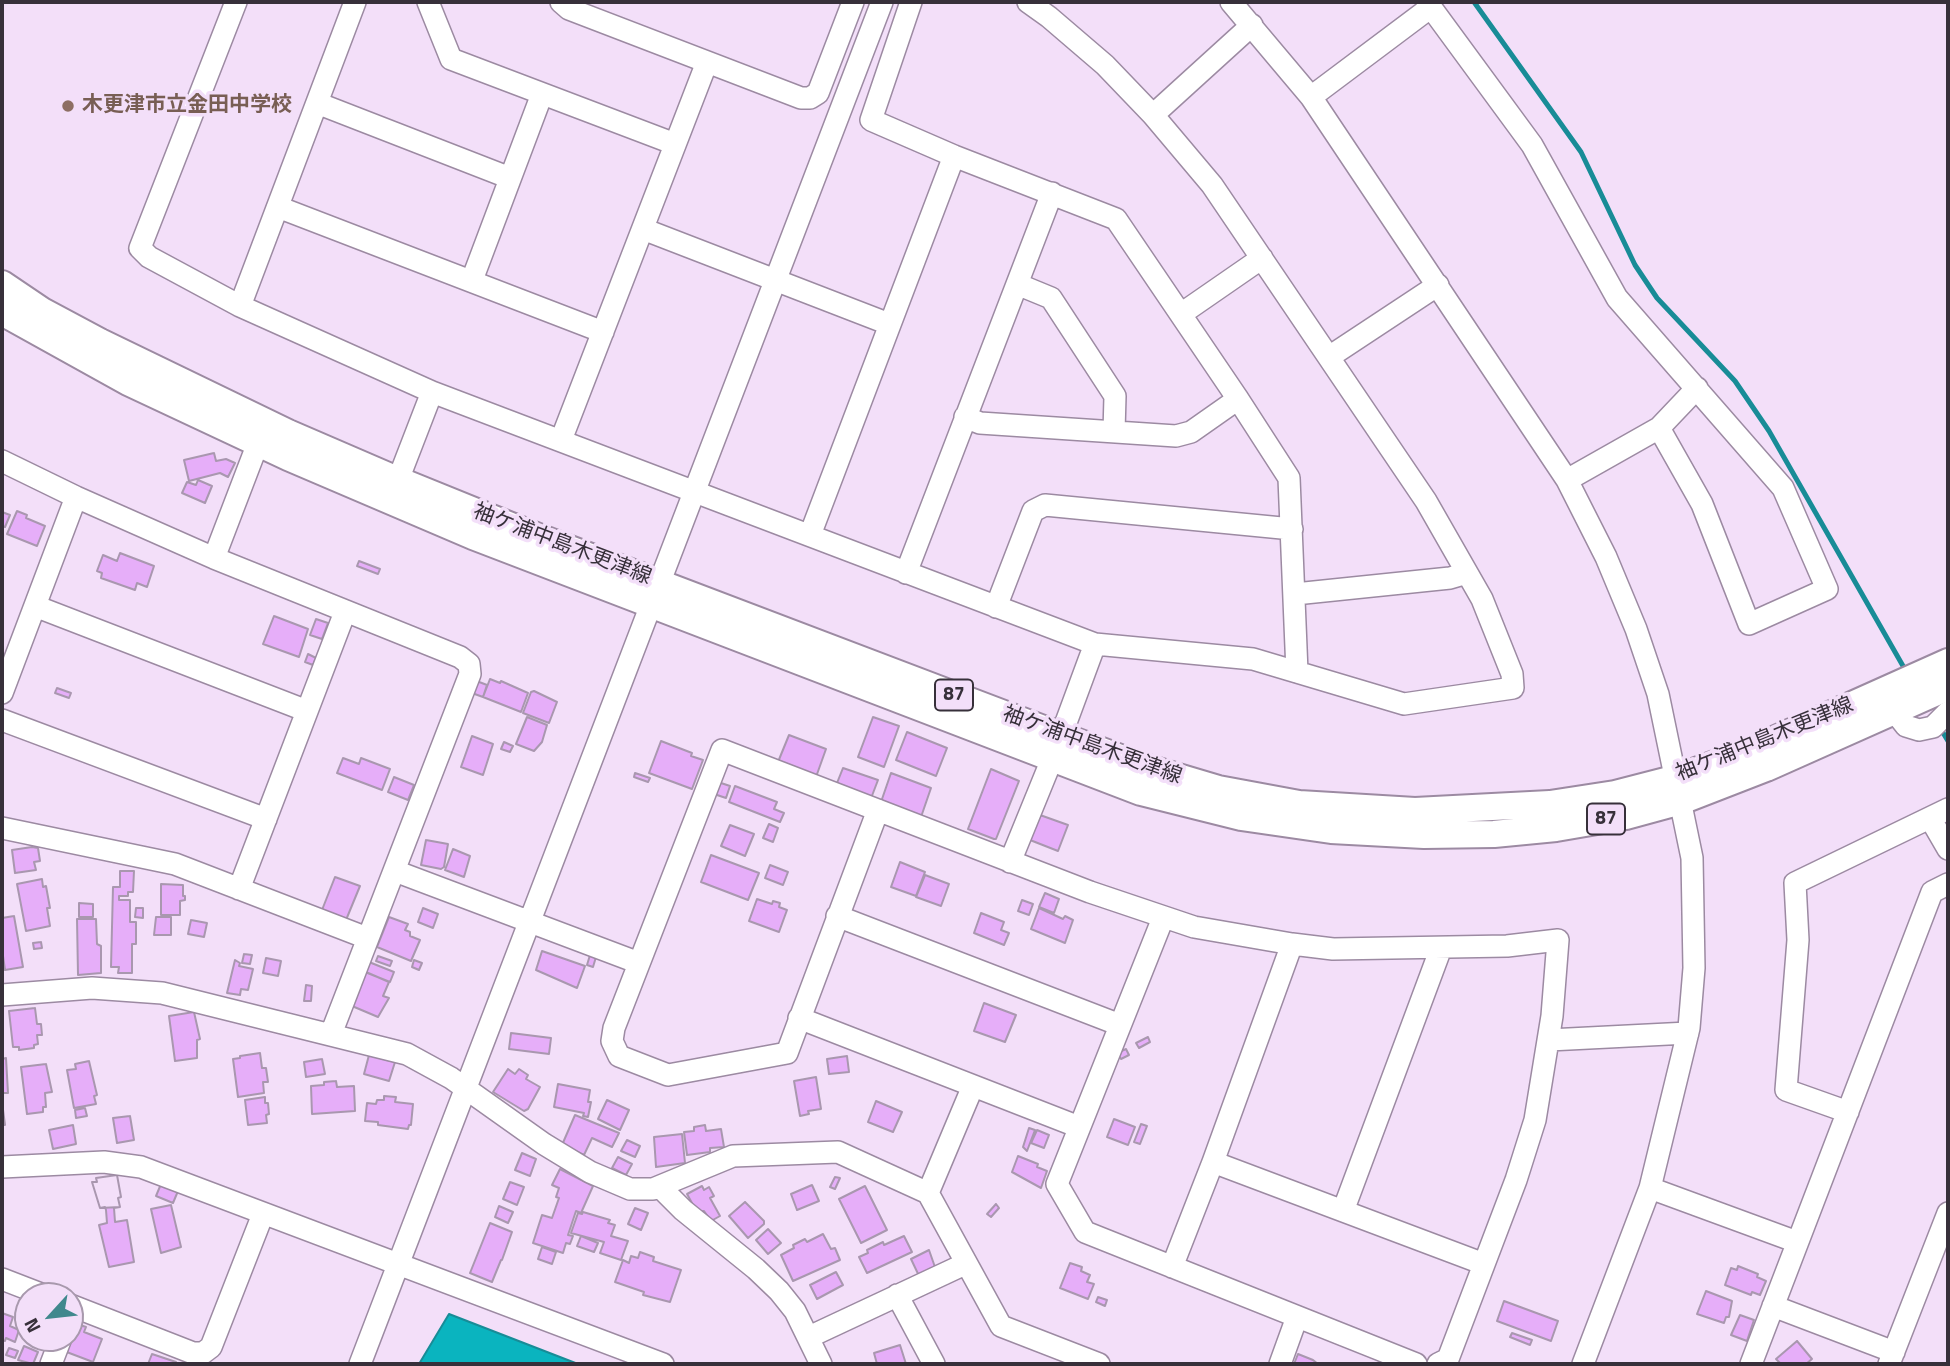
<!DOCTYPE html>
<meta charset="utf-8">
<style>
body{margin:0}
#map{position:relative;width:1950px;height:1366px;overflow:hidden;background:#f3dff9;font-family:"Titillium Web",sans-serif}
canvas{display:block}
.frame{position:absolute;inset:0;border:4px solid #37303a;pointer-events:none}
.north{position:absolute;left:14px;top:1282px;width:70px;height:70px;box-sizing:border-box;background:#f3dff9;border:2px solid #a899ad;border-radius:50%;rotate:243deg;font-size:19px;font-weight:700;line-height:28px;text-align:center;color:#37303a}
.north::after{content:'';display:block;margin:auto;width:24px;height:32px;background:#40888d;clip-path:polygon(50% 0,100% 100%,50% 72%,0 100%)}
</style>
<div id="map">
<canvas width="1950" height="1366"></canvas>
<div class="frame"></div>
<div class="north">N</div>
</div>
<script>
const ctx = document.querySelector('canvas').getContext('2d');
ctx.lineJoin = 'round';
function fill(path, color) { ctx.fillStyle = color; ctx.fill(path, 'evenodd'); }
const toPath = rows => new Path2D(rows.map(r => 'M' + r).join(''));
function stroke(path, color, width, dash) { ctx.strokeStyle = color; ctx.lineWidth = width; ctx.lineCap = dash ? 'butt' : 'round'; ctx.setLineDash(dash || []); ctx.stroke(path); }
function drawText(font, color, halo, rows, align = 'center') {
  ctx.font = font + ' "Titillium Web","Noto Sans JP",sans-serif'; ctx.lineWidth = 7; ctx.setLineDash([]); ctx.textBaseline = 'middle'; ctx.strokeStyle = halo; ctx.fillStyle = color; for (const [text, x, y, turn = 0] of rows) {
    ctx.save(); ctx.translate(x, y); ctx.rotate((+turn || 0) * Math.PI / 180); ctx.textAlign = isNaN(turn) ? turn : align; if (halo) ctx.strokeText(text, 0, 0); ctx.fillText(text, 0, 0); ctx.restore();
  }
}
const water = toPath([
 [449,1314,578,1364,419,1364,449,1314]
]);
fill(water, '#0ab4bf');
stroke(water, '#188c97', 2);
stroke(toPath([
 [1474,2,1581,152,1635,265,1657,298,1735,381,1769,431,1907,673],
 [1939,726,1948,741]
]), '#188c97', 5);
const building = toPath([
 [214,453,216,461,226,459,235,463,228,477,220,473,189,481,184,460,214,453],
 [198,480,212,486,205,503,182,493,187,482,196,485,198,480],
 [17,511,27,515,26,518,45,526,37,546,7,534,17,511],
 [2,512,10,515,5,527,2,526,2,512],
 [120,553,154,566,147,587,137,583,135,590,101,578,102,573,97,571,103,555,117,561,120,553],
 [359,561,380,569,378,574,357,566,359,561],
 [274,616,308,629,299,657,263,644,274,616],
 [316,619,328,623,322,639,310,635,316,619],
 [308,654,316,658,313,665,305,662,308,654],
 [490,679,500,683,501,681,528,693,521,712,483,697,490,679],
 [474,680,487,685,483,697,469,692,474,680],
 [57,688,71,693,69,698,55,693,57,688],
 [534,691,557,702,549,723,523,713,531,692,534,691],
 [527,717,547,725,542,742,534,751,516,744,527,717],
 [873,717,899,726,884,767,858,757,873,717],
 [907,732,947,748,936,776,896,760,907,732],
 [789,735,826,749,816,777,778,762,789,735],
 [472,736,493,744,483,775,461,767,472,736],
 [661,741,692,753,691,756,703,760,692,789,649,773,661,741],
 [504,742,513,746,510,752,501,749,504,742],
 [343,758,359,764,361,758,390,769,382,790,337,773,343,758],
 [843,768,878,780,870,801,835,788,843,768],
 [991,769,1019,781,996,839,994,839,968,829,991,769],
 [635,773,650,778,648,782,634,777,635,773],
 [891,773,931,788,921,817,881,802,891,773],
 [394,777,414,785,408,800,388,792,394,777],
 [718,782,730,786,726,798,714,794,718,782],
 [735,786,777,802,774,809,784,813,780,822,729,802,735,786],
 [1040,815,1068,825,1058,851,1030,840,1040,815],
 [769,824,778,828,773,842,763,838,769,824],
 [730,825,754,834,745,856,721,846,730,825],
 [426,840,448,844,444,867,441,869,421,865,426,840],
 [32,847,38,848,40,861,34,862,36,870,15,873,12,850,32,847],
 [453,849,470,856,464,877,445,870,453,849],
 [711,855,759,873,748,900,701,882,711,855],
 [900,862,925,872,916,896,891,887,900,862],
 [770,865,788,872,783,885,765,878,770,865],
 [120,871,134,871,133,892,128,892,128,896,119,896,119,900,130,900,130,922,136,922,136,944,132,944,132,973,118,973,119,967,111,967,113,887,120,887,120,871],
 [925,875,949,884,941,906,916,897,925,875],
 [335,877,360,886,346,920,322,910,335,877],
 [42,879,43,887,46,886,50,908,47,908,50,926,26,931,17,884,42,879],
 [161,884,183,885,183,896,185,896,185,900,180,901,180,915,161,915,161,884],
 [1045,893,1059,899,1054,913,1039,907,1045,893],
 [757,899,772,904,773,901,780,903,779,907,787,910,779,932,749,921,757,899],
 [1022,900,1033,904,1029,915,1018,911,1022,900],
 [79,903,93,904,93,917,79,917,79,903],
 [136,908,143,908,143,918,135,917,136,908],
 [423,908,438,914,433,928,418,922,423,908],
 [1039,908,1063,919,1065,916,1073,920,1065,943,1031,929,1039,908],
 [981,913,1004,922,1001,930,1009,933,1004,945,974,933,981,913],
 [14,916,23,967,5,970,2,949,2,918,14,916],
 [156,917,171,917,171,935,154,935,156,917],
 [389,917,408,924,405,930,410,932,410,936,420,940,411,961,377,947,389,917],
 [77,919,96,919,97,944,101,946,101,973,78,975,77,919],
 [191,920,207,923,204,937,188,934,191,920],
 [41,942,42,948,34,949,33,943,41,942],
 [542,951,585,966,577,988,536,970,542,951],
 [244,954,252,955,250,964,242,963,244,954],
 [590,955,596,957,593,967,587,965,590,955],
 [378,956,392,961,390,966,376,961,378,956],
 [266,958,281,961,278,976,263,973,266,958],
 [235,960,240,963,239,966,253,969,248,990,241,989,240,995,227,993,235,960],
 [414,960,422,963,419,970,412,967,414,960],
 [369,962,394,972,390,982,365,972,369,962],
 [366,972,389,982,383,996,389,998,378,1017,352,1006,366,972],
 [306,985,312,986,311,1001,304,1001,306,985],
 [984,1003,1016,1015,1005,1042,974,1031,984,1003],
 [35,1008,37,1024,41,1024,42,1035,37,1035,38,1044,34,1045,34,1048,19,1050,19,1047,13,1047,9,1011,35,1008],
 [194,1012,200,1039,197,1040,197,1058,175,1061,169,1016,194,1012],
 [511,1033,551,1038,549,1054,509,1049,511,1033],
 [1148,1037,1150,1042,1139,1048,1136,1043,1148,1037],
 [1126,1049,1129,1055,1121,1059,1117,1053,1126,1049],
 [260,1053,262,1068,266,1068,268,1082,263,1082,264,1093,238,1097,233,1059,240,1058,240,1056,260,1053],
 [369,1055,395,1062,389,1081,364,1074,369,1055],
 [847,1056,849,1072,829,1074,827,1059,847,1056],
 [6,1058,8,1093,2,1093,2,1059,6,1058],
 [322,1059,325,1074,306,1077,304,1062,322,1059],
 [89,1061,97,1095,94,1096,96,1104,74,1108,67,1070,76,1069,75,1064,89,1061],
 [46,1064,52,1092,45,1093,46,1107,43,1107,43,1112,27,1114,21,1067,46,1064],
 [508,1069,515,1074,519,1069,528,1075,526,1079,540,1087,528,1109,524,1111,493,1092,508,1069],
 [816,1077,821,1109,808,1111,809,1114,800,1116,794,1081,816,1077],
 [336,1081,337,1087,354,1086,355,1111,312,1114,311,1086,324,1085,324,1082,336,1081],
 [558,1084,590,1090,588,1102,591,1102,588,1117,583,1116,584,1113,554,1107,558,1084],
 [384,1096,396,1097,395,1102,413,1104,411,1125,409,1125,408,1129,378,1125,378,1122,365,1121,367,1103,376,1104,377,1100,384,1100,384,1096],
 [265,1097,265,1103,268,1103,269,1114,266,1115,267,1123,248,1125,245,1100,265,1097],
 [607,1100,629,1110,620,1130,598,1119,607,1100],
 [876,1101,902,1112,893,1132,868,1122,876,1101],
 [2,1102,5,1125,2,1125,2,1102],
 [85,1108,87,1116,76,1118,75,1110,85,1108],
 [575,1115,619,1133,612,1147,592,1138,584,1155,562,1145,575,1115],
 [130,1116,134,1140,117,1143,113,1118,130,1116],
 [1114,1119,1135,1127,1128,1145,1107,1137,1114,1119],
 [1141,1124,1147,1126,1140,1144,1134,1142,1141,1124],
 [73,1125,76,1144,53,1149,49,1130,73,1125],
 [705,1125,706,1131,721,1129,724,1147,710,1148,710,1152,687,1155,684,1132,694,1131,694,1127,705,1125],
 [1029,1128,1035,1130,1027,1151,1023,1147,1029,1128],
 [1037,1130,1049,1135,1044,1148,1031,1143,1037,1130],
 [682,1134,685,1163,656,1167,654,1137,682,1134],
 [627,1140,640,1146,635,1157,621,1151,627,1140],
 [522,1153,536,1159,530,1176,515,1170,522,1153],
 [1018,1156,1038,1164,1037,1167,1047,1171,1041,1188,1012,1172,1018,1156],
 [618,1157,632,1164,626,1175,612,1168,618,1157],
 [560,1169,593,1186,581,1213,576,1211,568,1235,573,1236,570,1244,566,1243,563,1253,533,1243,542,1215,552,1218,559,1198,556,1197,559,1188,552,1185,560,1169],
 [117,1175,121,1197,118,1198,120,1207,114,1208,115,1222,127,1220,134,1262,109,1267,99,1225,107,1223,106,1210,105,1207,100,1208,92,1182,97,1182,96,1178,117,1175],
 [117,1175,121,1197,118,1198,120,1207,100,1208,92,1182,97,1182,96,1178,117,1175],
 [835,1177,840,1178,835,1189,830,1187,835,1177],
 [510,1182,524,1187,517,1205,503,1199,510,1182],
 [161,1184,178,1191,173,1203,156,1196,161,1184],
 [812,1185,819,1201,797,1210,791,1194,812,1185],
 [702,1186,704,1190,709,1187,714,1196,710,1198,720,1216,711,1221,704,1211,697,1212,687,1194,702,1186],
 [865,1186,887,1230,861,1243,839,1199,865,1186],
 [745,1202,764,1221,764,1224,748,1238,729,1216,745,1202],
 [996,1204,999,1208,991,1217,987,1214,996,1204],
 [171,1205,181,1247,161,1253,151,1209,171,1205],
 [499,1206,513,1212,508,1223,495,1217,499,1206],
 [635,1208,648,1213,641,1230,628,1224,635,1208],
 [583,1212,610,1220,608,1223,615,1225,611,1236,628,1241,621,1260,600,1253,604,1242,571,1233,578,1213,582,1214,583,1212],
 [490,1223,512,1232,502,1260,501,1260,492,1282,470,1273,490,1223],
 [768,1229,781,1243,768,1254,756,1240,768,1229],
 [823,1234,831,1249,835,1248,840,1260,793,1281,781,1255,794,1248,793,1245,805,1239,807,1242,823,1234],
 [581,1236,598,1243,594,1252,577,1246,581,1236],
 [904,1236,912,1252,867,1273,859,1257,868,1253,867,1250,883,1242,884,1245,904,1236],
 [542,1247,556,1252,552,1264,538,1259,542,1247],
 [929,1250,936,1270,920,1278,911,1259,929,1250],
 [640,1252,654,1257,653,1261,681,1270,670,1302,643,1295,644,1292,615,1282,623,1260,629,1263,631,1256,638,1258,640,1252],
 [1070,1263,1082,1267,1081,1271,1090,1275,1087,1282,1094,1284,1088,1299,1060,1288,1070,1263],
 [1738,1266,1758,1274,1757,1277,1766,1281,1760,1295,1752,1292,1751,1295,1725,1285,1731,1268,1737,1270,1738,1266],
 [836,1272,843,1285,817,1299,810,1285,836,1272],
 [1706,1291,1732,1301,1729,1317,1726,1317,1724,1323,1697,1314,1706,1291],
 [1098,1297,1107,1300,1105,1306,1096,1302,1098,1297],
 [1504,1301,1558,1321,1551,1341,1497,1321,1504,1301],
 [2,1313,13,1317,10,1326,19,1330,15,1342,6,1338,5,1341,2,1340,2,1313],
 [1740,1315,1754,1320,1747,1341,1731,1335,1740,1315],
 [74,1323,86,1327,84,1332,102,1339,93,1362,64,1351,74,1323],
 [1512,1333,1532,1340,1530,1345,1510,1337,1512,1333],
 [1797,1341,1812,1359,1806,1364,1781,1364,1776,1359,1797,1341],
 [900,1345,906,1364,877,1364,874,1353,900,1345],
 [24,1346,38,1352,33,1364,18,1360,24,1346],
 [9,1348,18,1351,15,1358,6,1355,9,1348],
 [152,1354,176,1362,175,1364,148,1364,152,1354],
 [1298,1354,1313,1360,1318,1364,1294,1364,1298,1354]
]);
fill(building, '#e6aef9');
stroke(building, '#a997af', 2);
const minor = toPath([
 [236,2,140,248,149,257,240,306,432,392,1095,644,1253,659,1404,704,1513,688,1512,674,1482,599,1426,501,1212,185,1153,115,1105,65,1049,17,1028,2],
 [428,2,451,59,675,144],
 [561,2,569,9,801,98,810,98,818,93,853,2],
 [911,2,871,120,954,156,1116,219,1238,399,1289,478,1297,672],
 [1231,2,1311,97,1567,480,1606,557,1636,629,1658,694,1692,858,1694,968,1689,1028,1650,1188,1583,1364],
 [1427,2,1532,145,1617,298,1783,488,1827,589,1749,624,1702,504,1659,428],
 [1311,97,1431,7],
 [317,103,510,178],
 [1153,115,1252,25],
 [278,207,603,332],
 [643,229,889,324],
 [472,280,542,94],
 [1017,284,1051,298,1115,396,1114,432],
 [240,306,355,2],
 [1181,314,1262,258],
 [1329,357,1438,285],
 [965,417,980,423,1176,436,1191,432,1238,399],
 [561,440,707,62],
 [2,461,76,497,214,558,460,657,469,664,470,674,331,1034],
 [398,480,432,392],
 [1567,480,1659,428,1697,388],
 [810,535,954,156],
 [214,558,258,443],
 [906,573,1052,193],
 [1295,594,1450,578,1467,573],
 [35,606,307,711],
 [996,607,1033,511,1045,505,1292,529],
 [2,693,76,497],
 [1895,712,1906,726,1919,730,1933,727,1948,712],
 [2,720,266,819],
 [1061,736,1095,644],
 [878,810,787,1053,668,1075,619,1056,612,1041,614,1028,722,750,1090,892,1194,927,1292,944,1333,949,1507,946,1558,940,1552,1016,1535,1120,1516,1180,1448,1359,1438,1364],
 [1930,818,1948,849],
 [2,828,175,864,367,938],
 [1010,862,1052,759],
 [395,871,639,963],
 [239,889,345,612],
 [837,916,1120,1025],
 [1163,918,1057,1184,1085,1232,1416,1364],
 [2,995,92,988,162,993,407,1054,451,1078,544,1144,590,1172,630,1189,653,1189,733,1156,838,1152,928,1193,1001,1326,1099,1364],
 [799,1018,1079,1127],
 [1549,1040,1688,1033],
 [1848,1112,1786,1090,1798,940,1795,883,1948,809],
 [1213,1162,1484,1264],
 [2,1167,104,1162,141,1167,663,1364],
 [660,1187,683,1210,756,1269,779,1291,795,1311,821,1364],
 [1650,1188,1797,1242],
 [928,1193,973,1086],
 [1343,1211,1441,948],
 [1172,1267,1213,1162,1292,944],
 [2,1279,46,1296],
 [897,1295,934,1364],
 [70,1305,193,1353,203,1353,211,1347,263,1214],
 [1773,1306,1894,1352],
 [809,1337,965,1264],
 [51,1364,61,1338],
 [360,1364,882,2],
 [1280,1364,1297,1317],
 [1751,1364,1932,892,1948,884],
 [1889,1364,1948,1213]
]);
const major = toPath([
 [2,284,42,311,100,342,288,433,390,477,538,537,1051,732,1144,767,1218,789,1299,804,1415,811,1550,804,1615,794,1677,778,1747,752,1948,662],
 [2,312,128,382,288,457,473,536,1141,792,1241,817,1331,830,1424,835,1494,834,1556,828,1626,816,1681,801,1766,768,1948,687]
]);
stroke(minor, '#9c8aa2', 24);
stroke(major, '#9c8aa2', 30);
stroke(minor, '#fff', 21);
stroke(major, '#fff', 26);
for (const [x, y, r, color] of [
 [68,106,7,"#8d6e63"]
]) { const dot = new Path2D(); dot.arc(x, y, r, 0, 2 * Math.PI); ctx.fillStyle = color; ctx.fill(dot); stroke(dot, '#f3dff9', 2.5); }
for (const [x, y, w] of [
 [954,695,38],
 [1606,819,38]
]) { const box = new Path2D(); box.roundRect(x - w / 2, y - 15.5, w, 31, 5); ctx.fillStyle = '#f3dff9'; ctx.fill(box); stroke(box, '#37303a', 2); }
drawText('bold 19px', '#37303a', null, [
 ["87",954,695],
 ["87",1606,819]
]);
drawText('bold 21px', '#785e54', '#f3dff9', [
 ["木更津市立金田中学校",82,106]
], 'left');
drawText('21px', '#37303a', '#f3dff9', [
 ["袖ケ浦中島木更津線",562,545,21],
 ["袖ケ浦中島木更津線",1765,740,-22],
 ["袖ケ浦中島木更津線",1092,746,20]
]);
</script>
